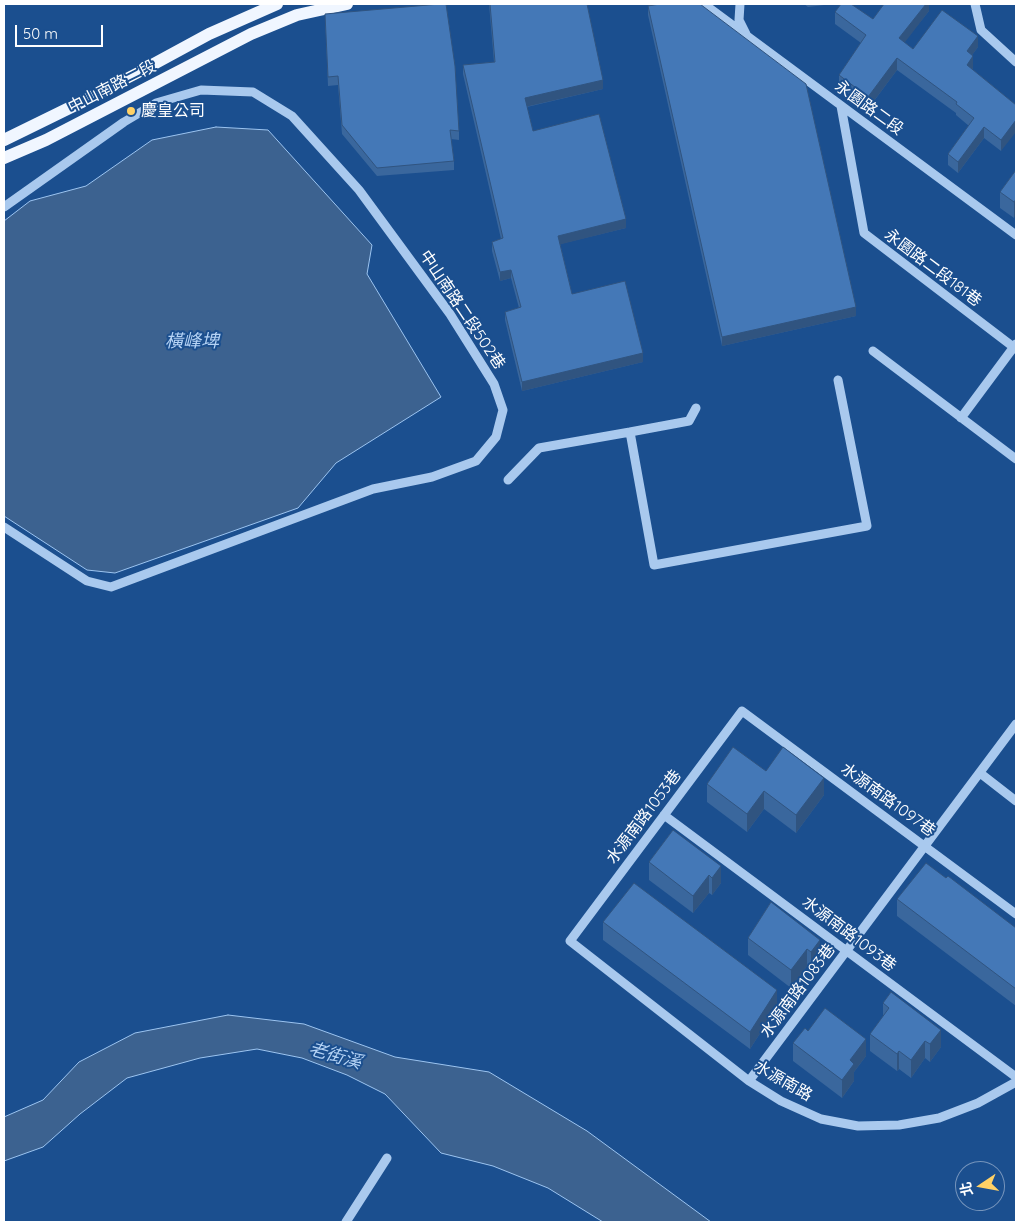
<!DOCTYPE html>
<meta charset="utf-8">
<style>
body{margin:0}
#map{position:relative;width:1020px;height:1226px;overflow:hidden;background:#1b4f8f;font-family:Quicksand,"Noto Sans TC",sans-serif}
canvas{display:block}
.frame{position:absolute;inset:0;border:5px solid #fff;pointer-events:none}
.north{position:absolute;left:955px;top:1161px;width:50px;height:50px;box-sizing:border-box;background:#1b4f8f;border:1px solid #7695bc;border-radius:50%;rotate:258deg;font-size:14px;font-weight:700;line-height:20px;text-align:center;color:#fff}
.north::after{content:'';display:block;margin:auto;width:18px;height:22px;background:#ffd166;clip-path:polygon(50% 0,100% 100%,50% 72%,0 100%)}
.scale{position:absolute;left:15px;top:25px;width:88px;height:22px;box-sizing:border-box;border:2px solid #fff;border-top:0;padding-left:6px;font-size:15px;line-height:18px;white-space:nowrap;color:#fff;-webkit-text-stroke:4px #1b4f8f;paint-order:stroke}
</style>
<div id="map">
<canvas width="1020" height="1226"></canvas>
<div class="frame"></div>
<div class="north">北</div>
<div class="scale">50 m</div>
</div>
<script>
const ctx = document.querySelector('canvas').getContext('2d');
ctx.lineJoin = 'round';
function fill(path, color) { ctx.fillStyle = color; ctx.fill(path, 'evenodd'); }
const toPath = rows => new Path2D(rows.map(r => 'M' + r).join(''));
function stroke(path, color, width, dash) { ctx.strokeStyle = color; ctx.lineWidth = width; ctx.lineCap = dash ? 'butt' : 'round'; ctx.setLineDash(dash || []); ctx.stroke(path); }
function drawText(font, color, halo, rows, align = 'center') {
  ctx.font = font + ' Quicksand,"Noto Sans TC",sans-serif'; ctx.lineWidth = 4; ctx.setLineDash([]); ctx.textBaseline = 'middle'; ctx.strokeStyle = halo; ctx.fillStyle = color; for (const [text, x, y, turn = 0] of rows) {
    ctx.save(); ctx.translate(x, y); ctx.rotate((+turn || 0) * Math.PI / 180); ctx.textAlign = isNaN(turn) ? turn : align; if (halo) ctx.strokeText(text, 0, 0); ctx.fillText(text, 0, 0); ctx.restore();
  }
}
const water = toPath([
 [216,127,268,130,372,245,367,274,441,397,336,463,298,508,115,573,87,570,4,516,4,221,30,201,86,186,152,140,216,127],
 [228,1015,304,1024,395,1057,489,1072,587,1131,711,1222,603,1222,548,1188,493,1166,441,1153,385,1094,347,1075,302,1058,257,1049,200,1058,127,1078,80,1114,43,1147,4,1161,4,1117,43,1100,79,1062,135,1033,228,1015]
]);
fill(water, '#3c6290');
stroke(water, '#9cc4f0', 1);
stroke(toPath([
 [704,4,1016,235],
 [740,4,739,20,746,34],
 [975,4,981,30,1016,62],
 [841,106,864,233,1016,349],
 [4,207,124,122,156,103,201,90,253,92,292,116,359,190,450,314,494,384,503,410,496,437,476,461,432,477,373,489,111,587,87,581,4,527],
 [873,351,1016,459],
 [696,408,689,421,630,432,654,565,867,526,838,380],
 [961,418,1016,344],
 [508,480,539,448,630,432],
 [980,773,1016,801],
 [664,815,1016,1077],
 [1016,914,742,711,570,941,749,1081,781,1101,821,1119,858,1126,899,1125,939,1118,978,1103,1016,1082],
 [749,1081,1016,724],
 [346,1222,387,1158]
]), '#a9c9ee', 9);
stroke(toPath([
 [4,140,104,91,209,34,277,4],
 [4,158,46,140,251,34,297,15,347,4]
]), '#f0f6ff', 12);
fill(toPath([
 [489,4,587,4,603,89,527,107,533,131,626,228,560,244,572,294,643,362,522,391,505,320,505,312,519,308,511,278,500,281,492,251,492,242,501,239,463,74,463,65,494,62],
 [804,4,832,4,808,7],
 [904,4,929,4,929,11,904,42,913,49,978,47,972,55,973,68,972,69,1016,105,1001,151,984,138,958,173,948,165,948,154,969,126,956,115,956,113,897,70,868,109,839,86,839,75,861,43,835,24,835,12,873,19],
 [648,6,856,316,722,346,648,15],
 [325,14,459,131,459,140,451,139,454,161,454,170,377,176,342,134,338,85,328,86],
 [1016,170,1014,218,1000,208,1000,192],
 [766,771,824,795,796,833,764,809,747,832,707,802,707,784],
 [673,830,721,883,712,895,709,893,693,913,649,880,649,862],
 [946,878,1016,928,1016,1006,897,916,897,899],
 [771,902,820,957,811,970,807,966,791,988,748,955,748,938],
 [603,922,777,1007,750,1049,603,940],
 [883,1003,941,1047,930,1062,925,1058,911,1078,899,1069,897,1071,870,1051,870,1034,883,1017],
 [808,1031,866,1056,854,1072,854,1081,842,1098,793,1061,793,1043]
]), '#3a679d');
fill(toPath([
 [926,4,929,4,929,11,899,50,899,38],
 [978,36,978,47,967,62,967,51],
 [973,56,973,68,967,76,967,65],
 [897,58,897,70,868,109,868,97],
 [603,80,603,89,525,107,525,98],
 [1016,120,1016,132,1001,151,1001,140],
 [984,127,984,138,958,173,958,162],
 [1016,199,1016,215,1014,218,1014,202],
 [626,219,626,228,558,245,558,236],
 [511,270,511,278,500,281,500,272],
 [856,307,856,316,722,346,722,337],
 [643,353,643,362,522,391,522,382],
 [824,778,824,795,796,833,796,815],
 [764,791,764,809,747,832,747,814],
 [721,866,721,883,712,895,712,878],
 [709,875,709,893,693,913,693,896],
 [820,940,820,957,811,970,811,952],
 [807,949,807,966,791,988,791,970],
 [777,990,777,1007,750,1049,750,1032],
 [941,1030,941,1047,930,1062,930,1044],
 [866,1039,866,1056,854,1072,854,1081,842,1098,842,1080,850,1060],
 [925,1041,925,1058,911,1078,911,1060],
 [899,1051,899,1069,897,1071,897,1054]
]), '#305480');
const building = toPath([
 [440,4,446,4,455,66,459,131,450,130,454,161,377,168,342,125,338,76,328,77,325,14,440,4],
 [490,4,587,4,603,80,525,98,533,131,599,114,626,219,558,236,572,294,625,281,643,353,522,382,505,312,521,307,511,270,500,272,492,242,503,238,463,65,495,62,490,4],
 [660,4,700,4,806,84,856,307,722,337,648,6,660,4],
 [841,4,851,4,873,19,884,4,926,4,899,38,913,49,942,10,978,36,967,51,973,56,967,65,1016,105,1016,120,1001,140,984,127,958,162,948,154,974,118,956,104,957,102,897,58,868,97,839,75,866,35,835,12,841,4],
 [1016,170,1016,199,1014,202,1000,192,1016,170],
 [733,747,766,771,783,747,824,778,796,815,764,791,747,814,707,784,733,747],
 [673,830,721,866,712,878,709,875,693,896,649,862,673,830],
 [926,863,946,878,948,876,1016,928,1016,989,897,899,926,863],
 [634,883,777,990,750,1032,603,922,634,883],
 [771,902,820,940,811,952,807,949,791,970,748,938,771,902],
 [891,992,941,1030,930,1044,925,1041,911,1060,899,1051,897,1054,870,1034,889,1008,883,1003,891,992],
 [825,1008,866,1039,850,1060,854,1064,842,1080,793,1043,805,1028,808,1031,825,1008]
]);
fill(building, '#4478b7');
stroke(building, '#305480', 1);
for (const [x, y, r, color] of [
 [131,111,5,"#ffd166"]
]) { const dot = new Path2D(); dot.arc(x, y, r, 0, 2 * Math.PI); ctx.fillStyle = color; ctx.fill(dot); stroke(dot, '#1b4f8f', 2); }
drawText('16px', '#fff', '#1b4f8f', [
 ["中山南路二段",112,87,-27],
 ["永園路二段",869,108,36],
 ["永園路二段181巷",933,268,37],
 ["中山南路二段502巷",462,310,56],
 ["水源南路1097巷",888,800,36],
 ["水源南路1053巷",644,817,-53],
 ["水源南路1093巷",849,934,37],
 ["水源南路1083巷",798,991,-53],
 ["水源南路",783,1081,30]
]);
drawText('16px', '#fff', '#1b4f8f', [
 ["慶皇公司",141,111]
], 'left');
drawText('italic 18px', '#b5d3f5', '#1b4f8f', [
 ["橫峰埤",192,342],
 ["老街溪",335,1056,16]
]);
</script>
